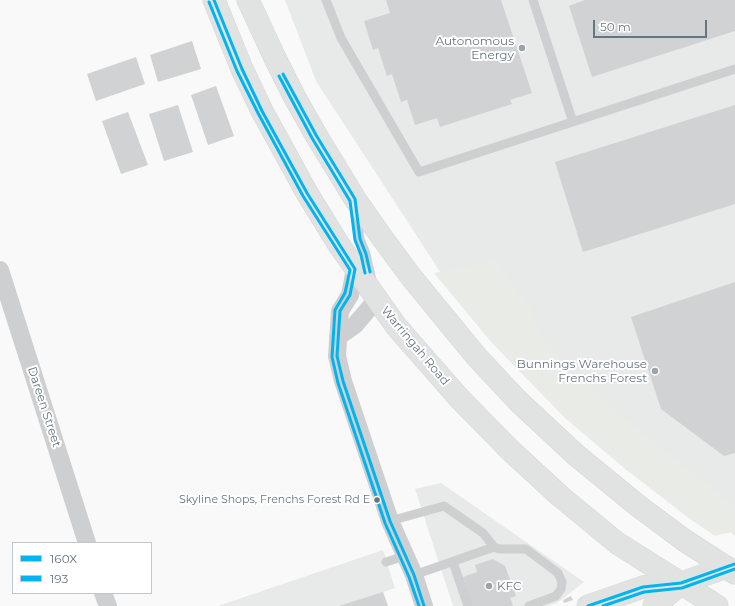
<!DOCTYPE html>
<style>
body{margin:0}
#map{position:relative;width:735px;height:606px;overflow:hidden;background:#f9f9f9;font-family:Montserrat,sans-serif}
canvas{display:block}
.legend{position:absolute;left:12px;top:542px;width:140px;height:52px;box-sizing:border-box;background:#fff;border:1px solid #c1c8cd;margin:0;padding:5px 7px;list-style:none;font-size:12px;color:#657683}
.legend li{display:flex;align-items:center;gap:8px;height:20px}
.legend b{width:20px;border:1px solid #c1c8cd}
.scale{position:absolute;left:593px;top:20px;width:114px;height:18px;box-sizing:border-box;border:2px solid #657683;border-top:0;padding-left:5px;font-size:12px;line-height:14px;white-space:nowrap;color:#657683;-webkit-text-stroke:3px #fff;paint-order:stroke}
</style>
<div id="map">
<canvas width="735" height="606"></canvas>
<ul class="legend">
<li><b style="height:5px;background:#00b5ef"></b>160X</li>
<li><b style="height:5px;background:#00b5ef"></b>193</li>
</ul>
<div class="scale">50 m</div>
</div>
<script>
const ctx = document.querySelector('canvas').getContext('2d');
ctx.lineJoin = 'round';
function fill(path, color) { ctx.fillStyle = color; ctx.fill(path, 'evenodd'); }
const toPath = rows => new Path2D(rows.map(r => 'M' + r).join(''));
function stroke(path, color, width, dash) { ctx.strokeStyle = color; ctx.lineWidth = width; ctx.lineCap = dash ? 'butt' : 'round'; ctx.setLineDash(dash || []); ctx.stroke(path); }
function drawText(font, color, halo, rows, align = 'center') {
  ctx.font = font + ' Montserrat,sans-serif'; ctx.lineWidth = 4; ctx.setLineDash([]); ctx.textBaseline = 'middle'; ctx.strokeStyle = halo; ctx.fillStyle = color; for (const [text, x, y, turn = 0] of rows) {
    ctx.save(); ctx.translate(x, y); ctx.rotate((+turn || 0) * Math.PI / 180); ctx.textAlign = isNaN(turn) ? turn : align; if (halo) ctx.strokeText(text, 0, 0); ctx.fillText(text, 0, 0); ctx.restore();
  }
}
fill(toPath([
 [285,0,735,0,735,536,463,307,316,81],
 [441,483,584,582,557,603,549,606,453,606,415,489],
 [383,550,395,588,383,592,388,606,218,606]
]), '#e8e9e9');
fill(toPath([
 [495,260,532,310,541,338,608,405,735,506,735,531,715,536,690,519,624,468,565,418,492,343,434,273]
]), '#e8ebe6');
fill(toPath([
 [386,0,501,0,532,93,510,100,512,104,440,127,437,118,415,125,407,100,401,102,392,74,387,76,378,48,373,50,364,21,390,13],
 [585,0,735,0,735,31,592,77,569,6],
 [192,41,201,69,158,82,150,55],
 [136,57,145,84,96,101,87,74],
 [216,86,234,136,208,145,191,95],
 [178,105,193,152,164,161,149,114],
 [735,105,735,204,583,252,555,162],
 [128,112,148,165,121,174,102,121],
 [735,282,735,453,724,456,661,409,631,317],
 [493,559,505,566,516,596,510,598,513,606,472,606,463,577,477,572,475,565],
 [383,592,388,606,339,606],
 [571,596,573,600,564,603,563,600]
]), '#d0d2d3');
const secondary = toPath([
 [588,606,643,587,681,583],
 [654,606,662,600,681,583]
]);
const trunk = toPath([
 [214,0,242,69,262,111,307,193,339,245,396,326,459,398,510,450,560,496,617,543,717,606],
 [248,0,274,56,294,96,316,135,355,199,383,239,412,278,476,356,518,401,576,455,637,505,684,540,735,573],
 [681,583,727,567]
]);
stroke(secondary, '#d5d6d7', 23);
stroke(trunk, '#d5d6d6', 23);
stroke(toPath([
 [326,0,341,38,419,172,735,69],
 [533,0,573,122],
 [356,210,360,239,366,254,372,281],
 [390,521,444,506,483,533,494,547,499,549,526,549,558,573,562,582,561,589,556,596,529,606],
 [386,562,405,556],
 [453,562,468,606],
 [414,575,494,547]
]), '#cecfd0', 9);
stroke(toPath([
 [355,269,350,295,340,311,337,356,343,381,390,521,414,575,424,606],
 [0,270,87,543],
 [338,337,355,325,377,299],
 [103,593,108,606]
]), '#cecfd0', 18);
stroke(secondary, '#e1e2e2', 22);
stroke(trunk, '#e1e2e2', 22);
stroke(toPath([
 [214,0,242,69,262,111,307,193,355,269,350,295,340,311,337,356,343,381,390,521,414,575,424,606],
 [283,74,316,135,355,199,360,239,366,254,370,272]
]), '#00b5ef', 3);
stroke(toPath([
 [209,2,237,71,258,113,303,196,350,270,345,293,335,310,332,357,338,383,385,523,409,577,419,606],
 [279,76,312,138,350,201,355,240,361,255,365,273]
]), '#00b5ef', 3);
stroke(toPath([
 [588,606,643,587,681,583,735,564]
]), '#00b5ef', 3);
stroke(toPath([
 [603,606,644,592,682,588,735,569]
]), '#00b5ef', 3);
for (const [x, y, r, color] of [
 [522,48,4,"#99a4ac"],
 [655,371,4,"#99a4ac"],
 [377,500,3.5,"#657683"],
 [489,586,4,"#99a4ac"]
]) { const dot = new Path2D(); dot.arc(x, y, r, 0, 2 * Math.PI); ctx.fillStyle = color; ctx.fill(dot); stroke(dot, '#fff', 1.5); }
drawText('11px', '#657683', '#fff', [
 ["Skyline Shops, Frenchs Forest Rd E",370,500]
], 'right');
drawText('12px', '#657683', '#fff', [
 ["Autonomous",514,41],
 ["Energy",514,55],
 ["Bunnings Warehouse",647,364],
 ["Frenchs Forest",647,378],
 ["KFC",497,586,"left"]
], 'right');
drawText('12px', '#657683', '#fff', [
 ["Warringah Road",415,346,50],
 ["Dareen Street",44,407,72]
]);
</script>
